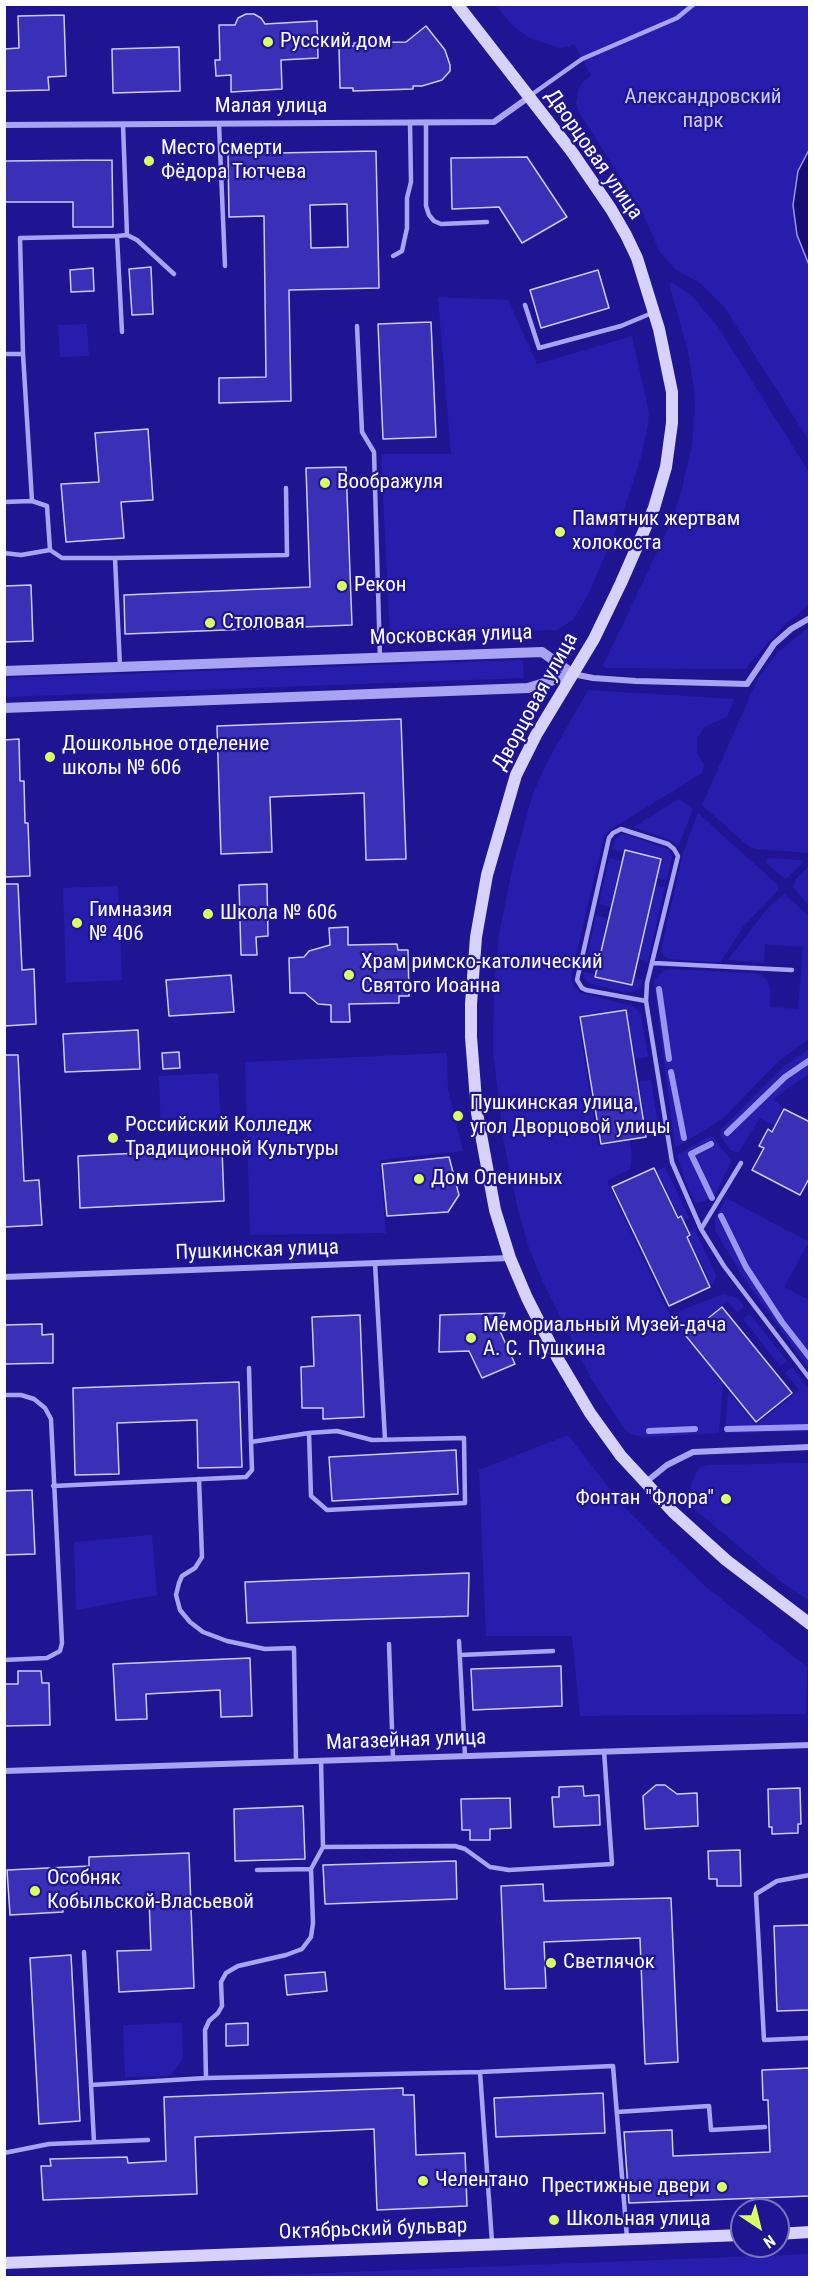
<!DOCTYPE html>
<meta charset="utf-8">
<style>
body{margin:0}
#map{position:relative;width:814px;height:2282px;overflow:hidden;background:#1f1593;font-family:"Roboto Condensed",sans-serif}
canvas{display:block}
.frame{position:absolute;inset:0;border:6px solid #fff;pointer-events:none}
.north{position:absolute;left:730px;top:2198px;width:60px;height:60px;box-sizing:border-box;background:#1f1593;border:2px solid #7973be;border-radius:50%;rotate:145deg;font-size:16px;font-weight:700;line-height:24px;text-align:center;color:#fff}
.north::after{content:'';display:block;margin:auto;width:21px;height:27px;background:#dcff64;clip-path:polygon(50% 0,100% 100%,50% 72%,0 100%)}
</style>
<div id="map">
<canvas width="814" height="2282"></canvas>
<div class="frame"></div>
<div class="north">N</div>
</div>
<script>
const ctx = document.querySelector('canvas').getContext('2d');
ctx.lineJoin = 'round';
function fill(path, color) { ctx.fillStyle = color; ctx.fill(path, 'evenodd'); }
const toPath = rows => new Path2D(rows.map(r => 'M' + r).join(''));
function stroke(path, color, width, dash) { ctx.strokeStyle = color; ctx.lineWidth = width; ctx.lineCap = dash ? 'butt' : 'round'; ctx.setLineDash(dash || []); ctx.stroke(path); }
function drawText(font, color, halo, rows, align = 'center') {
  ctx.font = font + ' "Roboto Condensed",sans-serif'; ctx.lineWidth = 4.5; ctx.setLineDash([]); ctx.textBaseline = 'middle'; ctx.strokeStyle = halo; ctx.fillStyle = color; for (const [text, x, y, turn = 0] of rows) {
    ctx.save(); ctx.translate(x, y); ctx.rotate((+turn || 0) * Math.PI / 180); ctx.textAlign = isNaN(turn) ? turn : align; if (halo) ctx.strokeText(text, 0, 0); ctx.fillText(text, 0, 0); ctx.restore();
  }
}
fill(toPath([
 [495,5,809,5,809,441,725,308,700,283,675,269,660,252,642,211,580,114,576,104,578,90,583,82,591,75,576,47,574,44,568,47,560,48,530,38,513,26],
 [672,282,691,295,718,327,809,472,809,605,783,626,745,669,607,668,603,666,670,525,681,492,692,446,695,409,694,389,688,351,670,287,669,283],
 [438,297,508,300,537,364,632,336,649,413,647,430,641,457,623,513,588,595,573,620,557,630,390,635,381,454,451,454],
 [87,324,89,356,60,357,58,325],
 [809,627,809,853,756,849,746,844,702,805,758,678,778,652],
 [523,660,524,678,5,697,5,678],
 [588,690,734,699,727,717,704,727,697,738,697,752,704,765,702,773,613,828,604,836,571,976,574,987,581,993,632,1006,638,1010,641,1015,648,1057,635,1059,626,1008,578,1017,598,1146,630,1141,632,1155,630,1169,607,1181,670,1315,723,1294,738,1298,744,1307,737,1312,727,1301,684,1336,723,1383,719,1433,645,1437,630,1434,623,1427,591,1378,543,1282,529,1248,518,1210,504,1143,493,1051,494,986,499,934,512,870,532,796,545,766],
 [679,799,693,809,678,847,670,840,633,827],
 [698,813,778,885,778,890,743,927,720,963,669,959,664,956,661,950,683,853],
 [621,834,627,835,668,849,672,856,667,880,658,878,662,858,624,850,623,852,612,849,615,840],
 [609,858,621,861,610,907,599,904],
 [768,858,801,860,803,862,786,879,767,864,766,861],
 [809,866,809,906,793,887,796,879],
 [118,886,122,980,66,983,63,888],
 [656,886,665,887,648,961,639,959],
 [784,894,809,916,809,1039,779,1061,722,1119,675,1148,654,980,663,971,669,969,752,973,762,975,767,980,770,987,770,1007,798,1009,803,947,765,944,764,963,728,960,766,910],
 [596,915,607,918,597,965,585,963],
 [583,972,594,974,594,977,632,986,635,978,643,980,639,989,628,993,591,984,585,979],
 [809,1049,809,1074,773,1099,783,1108,774,1126,760,1118,739,1151,737,1153,730,1150,720,1135,721,1130,783,1067],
 [447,1053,448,1090,463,1151,379,1160,386,1233,250,1235,245,1062],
 [218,1073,221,1127,161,1129,159,1076],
 [651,1080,659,1131,656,1135,647,1137,639,1081],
 [710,1136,714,1138,722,1150,732,1160,716,1193,705,1201,697,1203,694,1201,686,1184,677,1155],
 [665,1167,689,1218,684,1221,681,1214,678,1215,657,1171],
 [726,1198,809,1242,784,1287,809,1300,810,1344,808,1347,809,1369,741,1274,715,1230,715,1218],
 [695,1229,716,1276,712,1286,689,1238,691,1237,689,1232],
 [750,1314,787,1361,780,1366,743,1319],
 [792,1367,809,1389,809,1431,725,1433,728,1391,756,1425,799,1390,785,1373],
 [568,1435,623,1506,705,1586,807,1667,806,1714,580,1716,572,1636,486,1636,479,1470],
 [809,1463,810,1463,809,1600,780,1581,693,1508,690,1495,691,1484,697,1471,701,1467,708,1465],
 [152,1535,157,1595,76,1610,74,1542],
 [182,2023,183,2058,174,2072,166,2076,125,2077,123,2025],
 [809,2254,809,2278,224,2277]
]), '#261dad');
const water = toPath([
 [809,150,809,265,797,235,793,205,798,171,809,150]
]);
fill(water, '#160d70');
stroke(water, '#9a96f4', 1.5);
stroke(toPath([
 [659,989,669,1059],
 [671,1072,684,1138],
 [727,1133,785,1077,810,1060],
 [711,1144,691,1154,712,1198],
 [721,1216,746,1267,782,1322,810,1358],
 [727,1429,810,1427],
 [649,1431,695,1429]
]), '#9a96f4', 6);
const building = toPath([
 [246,14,254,14,261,18,265,24,317,21,318,58,281,60,282,89,231,92,231,75,216,76,215,60,220,60,219,25,235,25,238,18,246,14],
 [64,15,66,76,48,77,49,90,4,91,4,49,19,48,18,16,64,15],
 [426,26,445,50,450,65,450,71,442,80,422,86,413,86,413,89,353,91,353,88,340,88,339,46,354,46,354,43,406,42,426,26],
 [179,47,180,91,113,93,112,49,179,47],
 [376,151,379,288,289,290,291,401,219,403,219,378,266,377,264,216,229,217,228,154,376,151],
 [347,204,348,247,311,248,310,205,347,204],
 [527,157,567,217,522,243,499,207,452,209,451,158,527,157],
 [112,160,113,227,73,227,73,202,4,202,4,161,112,160],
 [151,267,153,314,132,315,129,269,151,267],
 [93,268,94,291,71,292,70,270,93,268],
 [598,270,609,308,541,328,530,290,598,270],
 [431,322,436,437,383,439,378,324,431,322],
 [148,429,153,500,121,502,124,538,66,542,61,484,99,482,95,433,148,429],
 [346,467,352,625,125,634,124,595,310,587,306,468,346,467],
 [31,585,33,641,4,642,4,586,31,585],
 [401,719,406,859,366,860,364,793,270,797,272,852,221,854,217,726,401,719],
 [19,739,20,781,24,781,25,823,28,823,30,876,4,877,4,740,19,739],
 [625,850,661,859,632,985,595,977,625,850],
 [4,884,18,884,22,970,34,969,36,1024,4,1026,4,884],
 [267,884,268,936,256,937,257,955,241,955,239,885,267,884],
 [348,927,348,945,397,944,398,950,408,950,409,996,399,996,399,1003,349,1004,350,1022,331,1022,331,1005,318,1004,305,993,290,993,289,958,304,957,309,951,330,945,329,928,348,927],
 [231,975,234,1012,169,1016,166,980,231,975],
 [626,1010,646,1137,601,1144,580,1017,626,1010],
 [138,1030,140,1069,65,1072,63,1034,138,1030],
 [179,1052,180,1068,163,1069,162,1053,179,1052],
 [4,1055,18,1055,24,1181,39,1180,42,1225,4,1227,4,1055],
 [784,1109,810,1122,810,1177,800,1195,752,1170,764,1148,759,1146,768,1129,772,1132,784,1109],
 [222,1149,224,1201,80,1208,78,1156,222,1149],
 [449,1157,459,1195,448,1212,387,1216,382,1164,449,1157],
 [654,1168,678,1218,681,1216,690,1235,687,1237,710,1287,669,1306,612,1187,654,1168],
 [722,1307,792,1393,756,1422,686,1336,722,1307],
 [505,1313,499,1329,515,1364,482,1378,469,1351,439,1352,440,1315,505,1313],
 [360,1315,364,1417,323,1419,323,1408,302,1408,301,1367,314,1366,312,1317,360,1315],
 [42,1324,42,1335,53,1334,53,1363,4,1364,4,1325,42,1324],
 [239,1382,242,1467,198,1468,197,1420,117,1423,119,1474,75,1475,73,1388,239,1382],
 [456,1450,458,1494,332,1501,329,1457,456,1450],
 [32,1490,35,1554,4,1555,4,1491,32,1490],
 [469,1573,468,1616,247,1623,245,1582,469,1573],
 [250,1658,252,1716,221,1717,220,1690,146,1694,147,1719,116,1720,113,1664,250,1658],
 [561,1666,562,1706,473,1710,471,1669,561,1666],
 [18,1671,41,1671,42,1683,49,1683,50,1725,4,1726,4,1684,18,1684,18,1671],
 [656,1785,665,1785,677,1794,697,1793,698,1826,645,1829,643,1796,656,1785],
 [583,1786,584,1796,599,1795,600,1825,554,1827,552,1797,559,1797,559,1787,583,1786],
 [800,1788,801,1824,798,1824,798,1833,772,1834,772,1827,769,1827,768,1789,800,1788],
 [510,1798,511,1828,490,1829,490,1840,470,1840,470,1830,462,1830,461,1799,510,1798],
 [303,1806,305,1859,235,1861,234,1809,303,1806],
 [740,1850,741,1886,717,1886,717,1879,709,1879,708,1851,740,1850],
 [189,1853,194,1988,119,1992,117,1951,151,1950,149,1899,63,1903,63,1912,10,1915,7,1870,89,1866,89,1857,189,1853],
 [456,1861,457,1899,325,1904,323,1865,456,1861],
 [543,1884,544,1901,671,1898,678,2062,645,2064,640,1938,544,1942,546,1988,505,1989,501,1886,543,1884],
 [810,1925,810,2010,777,2011,774,1926,810,1925],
 [71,1955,80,2121,39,2124,30,1958,71,1955],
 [325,1972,327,1991,287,1995,285,1975,325,1972],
 [248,2023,248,2045,226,2046,226,2024,248,2023],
 [810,2068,810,2196,629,2203,624,2132,672,2130,673,2156,770,2152,768,2100,763,2100,762,2070,810,2068],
 [403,2088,403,2095,414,2095,416,2155,465,2153,467,2206,377,2210,374,2129,195,2137,197,2194,43,2200,41,2166,51,2166,50,2159,127,2157,128,2163,166,2161,164,2097,403,2088],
 [603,2093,605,2133,496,2137,494,2098,603,2093]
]);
fill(building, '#3a30b7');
stroke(building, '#cecbfc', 1.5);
stroke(toPath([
 [531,95,582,59,677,18,694,4],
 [426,122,426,206,429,215,434,221,441,224,487,222],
 [219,124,225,266],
 [127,235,137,240,174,274],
 [393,256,402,251,407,228,407,198,411,182,410,123],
 [525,305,539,348,621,326,652,313],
 [357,326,362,432,374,452,380,658],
 [122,332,117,236,127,235,123,124],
 [4,354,23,354],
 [32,501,47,506,50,550],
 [4,502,32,501,23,354,20,238,117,236],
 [4,553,21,555,50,550,62,558,115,558,287,555,286,488],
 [115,558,120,667],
 [653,963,792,970],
 [646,1001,586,990,582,988,577,980,609,838,613,833,621,829,668,844,674,849,678,856,647,983,646,1001,672,1162,701,1229,724,1266,810,1379],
 [701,1229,741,1163],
 [375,1263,385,1439],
 [249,1368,251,1442,309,1433,337,1431,372,1440,464,1438,465,1503,327,1510,311,1496,309,1433],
 [4,1395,21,1395,34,1399,45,1408,51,1419,62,1643,60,1651,47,1658,4,1660],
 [199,1479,202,1557,195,1568,182,1576,179,1583,176,1595,180,1610,190,1622,203,1632,227,1641,265,1649,294,1648,296,1761],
 [53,1486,246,1477,252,1470,251,1442],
 [459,1641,465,1756],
 [389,1644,393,1758],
 [460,1655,553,1651],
 [323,1847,455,1846,465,1849,490,1867,509,1870,612,1864,604,1751],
 [257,1870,311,1869],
 [810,1875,777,1881,756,1894,764,2040,810,2038],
 [84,1952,94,2142],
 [480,2072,492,2242],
 [206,2078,205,2030,209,2021,218,2013,222,2006,221,1982,226,1973,238,1966,286,1955,302,1949,311,1937,313,1923,311,1869,323,1847,321,1760],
 [91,2085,206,2078,480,2072,613,2066,627,2238],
 [617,2112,709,2106,711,2130,765,2127],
 [4,2153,49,2144,148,2140]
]), '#a8a4f1', 4.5);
stroke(toPath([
 [4,125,494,122,529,97],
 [573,674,593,678,636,681,747,684,774,644,791,629,810,618],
 [4,1277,510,1258],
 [646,1482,667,1465,693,1452,810,1447],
 [4,1771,810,1745]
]), '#a8a4f1', 6);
stroke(toPath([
 [4,671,542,652,573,674],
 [4,708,528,688,573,674]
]), '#a8a4f1', 10);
stroke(toPath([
 [457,4,572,152,611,209,626,235,637,258,659,329,672,392,672,423,666,467,654,508,621,583,594,639,536,735,516,775,487,875,476,937,471,1004,471,1037,477,1113,495,1210,510,1258,527,1298,558,1359,590,1413,621,1456,673,1512,726,1560,810,1624],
 [778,2234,810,2232],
 [4,2263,742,2235]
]), '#d6d2fc', 12);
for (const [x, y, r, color] of [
 [268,42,6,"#dcff64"],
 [149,161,6,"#dcff64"],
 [325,483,6,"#dcff64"],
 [560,532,6,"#dcff64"],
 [342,586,6,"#dcff64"],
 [210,623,6,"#dcff64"],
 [50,757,6,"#dcff64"],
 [208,914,6,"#dcff64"],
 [77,923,6,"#dcff64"],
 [349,975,6,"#dcff64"],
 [458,1116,6,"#dcff64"],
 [113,1138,6,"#dcff64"],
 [419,1179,6,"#dcff64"],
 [471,1338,6,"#dcff64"],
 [726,1499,6,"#dcff64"],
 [35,1891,6,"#dcff64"],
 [551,1963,6,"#dcff64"],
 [423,2181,6,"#dcff64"],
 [722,2187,6,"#dcff64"],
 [554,2220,6,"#dcff64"]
]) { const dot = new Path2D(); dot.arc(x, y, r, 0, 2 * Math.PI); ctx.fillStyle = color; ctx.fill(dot); stroke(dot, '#1f1593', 2); }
drawText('21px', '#fff', '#1f1593', [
 ["Русский дом",280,42],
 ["Место смерти",161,149],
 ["Фёдора Тютчева",161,173],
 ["Воображуля",337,483],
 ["Памятник жертвам",572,520],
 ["холокоста",572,544],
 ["Рекон",354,586],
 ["Столовая",222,623],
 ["Дошкольное отделение",62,745],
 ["школы № 606",62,769],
 ["Гимназия",89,911],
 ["№ 406",89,935],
 ["Школа № 606",220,914],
 ["Храм римско-католический",361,963],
 ["Святого Иоанна",361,987],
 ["Пушкинская улица,",470,1104],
 ["угол Дворцовой улицы",470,1128],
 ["Российский Колледж",125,1126],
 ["Традиционной Культуры",125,1150],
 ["Дом Олениных",431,1179],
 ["Мемориальный Музей-дача",483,1326],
 ["А. С. Пушкина",483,1350],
 ["Фонтан \"Флора\"",714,1499,"right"],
 ["Особняк",47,1879],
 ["Кобыльской-Власьевой",47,1903],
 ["Светлячок",563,1963],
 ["Челентано",435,2181],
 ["Престижные двери",710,2187,"right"],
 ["Школьная улица",566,2220]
], 'left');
drawText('21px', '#cecbfc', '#1f1593', [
 ["Александровский",703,98],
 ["парк",703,122]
]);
drawText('21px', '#fff', '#1f1593', [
 ["Малая улица",271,107],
 ["Дворцовая улица",593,155,55],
 ["Московская улица",451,636,-2],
 ["Дворцовая улица",536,702,-61],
 ["Пушкинская улица",257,1251,-2],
 ["Магазейная улица",406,1741,-2],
 ["Октябрьский бульвар",373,2230,-2]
]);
</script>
